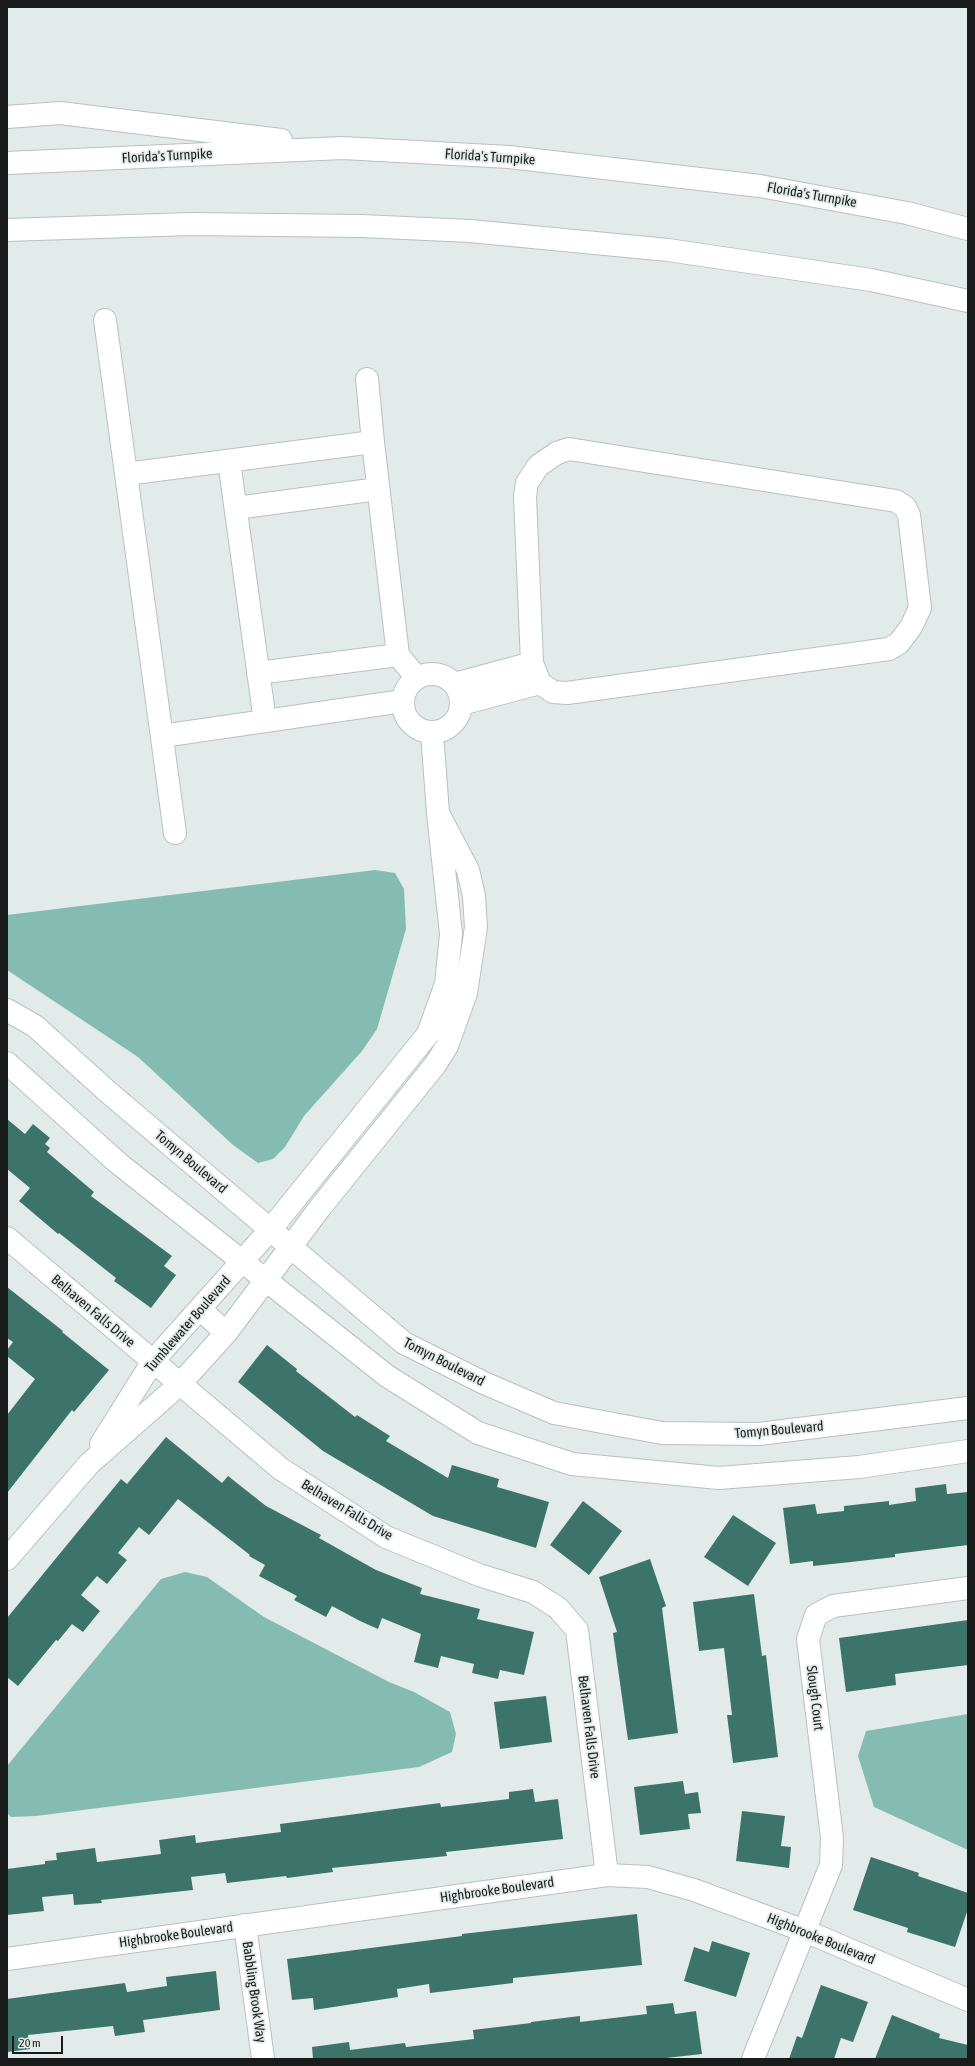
<!DOCTYPE html>
<style>
body{margin:0}
#map{position:relative;width:975px;height:2066px;overflow:hidden;background:#e2ebe9;font-family:"Asap Condensed",sans-serif}
canvas{display:block}
.frame{position:absolute;inset:0;border:8px solid #191c1b;pointer-events:none}
.scale{position:absolute;left:12px;top:2036px;width:51px;height:18px;box-sizing:border-box;border:2px solid #191c1b;border-top:0;padding-left:5px;font-size:12px;line-height:14px;white-space:nowrap;color:#191c1b;-webkit-text-stroke:3px #e2ebe9;paint-order:stroke}
</style>
<div id="map">
<canvas width="975" height="2066"></canvas>
<div class="frame"></div>
<div class="scale">20 m</div>
</div>
<script>
const ctx = document.querySelector('canvas').getContext('2d');
ctx.lineJoin = 'round';
function fill(path, color) { ctx.fillStyle = color; ctx.fill(path, 'evenodd'); }
const toPath = rows => new Path2D(rows.map(r => 'M' + r).join(''));
function stroke(path, color, width, dash) { ctx.strokeStyle = color; ctx.lineWidth = width; ctx.lineCap = dash ? 'butt' : 'round'; ctx.setLineDash(dash || []); ctx.stroke(path); }
function drawText(font, color, halo, rows, align = 'center') {
  ctx.font = font + ' "Asap Condensed",sans-serif'; ctx.lineWidth = 3.5; ctx.setLineDash([]); ctx.textBaseline = 'middle'; ctx.strokeStyle = halo; ctx.fillStyle = color; for (const [text, x, y, turn = 0] of rows) {
    ctx.save(); ctx.translate(x, y); ctx.rotate((+turn || 0) * Math.PI / 180); ctx.textAlign = isNaN(turn) ? turn : align; if (halo) ctx.strokeText(text, 0, 0); ctx.fillText(text, 0, 0); ctx.restore();
  }
}
fill(toPath([
 [375,870,395,873,404,889,406,929,377,1029,362,1051,304,1116,285,1147,273,1159,258,1163,233,1145,138,1057,7,970,7,915],
 [185,1572,207,1577,264,1617,389,1682,414,1692,450,1712,456,1734,452,1752,419,1767,36,1816,11,1817,7,1813,7,1766,161,1579],
 [968,1714,968,1850,874,1807,858,1756,866,1731]
]), '#84bcb1');
fill(toPath([
 [7,1119,25,1134,33,1124,50,1138,45,1144,50,1148,47,1152,94,1192,91,1196,172,1256,164,1266,176,1275,151,1308,114,1281,116,1278,59,1233,58,1234,19,1201,30,1188,7,1169],
 [7,1287,63,1331,62,1332,109,1370,74,1412,72,1410,7,1493,7,1415,35,1379,7,1356,7,1350,13,1342,7,1338],
 [267,1345,297,1369,296,1371,355,1417,357,1415,390,1436,386,1441,448,1478,452,1465,499,1479,497,1487,549,1502,536,1548,433,1516,323,1451,238,1382],
 [166,1437,222,1483,228,1476,266,1506,321,1535,319,1538,376,1570,422,1588,420,1594,480,1609,477,1619,534,1632,524,1675,500,1670,498,1679,472,1673,474,1664,441,1656,438,1668,414,1662,421,1634,382,1618,378,1629,360,1621,332,1606,326,1617,294,1600,297,1596,259,1576,265,1565,249,1556,250,1555,178,1499,149,1535,139,1527,118,1553,127,1560,107,1584,97,1576,81,1595,100,1611,83,1632,72,1624,58,1641,56,1640,18,1686,7,1677,7,1618,121,1479,127,1484],
 [946,1484,947,1494,968,1492,968,1545,895,1554,895,1557,851,1562,813,1566,813,1561,790,1564,783,1508,815,1504,817,1514,844,1511,844,1506,889,1501,889,1505,916,1501,915,1488],
 [583,1501,622,1531,589,1575,550,1545],
 [733,1515,776,1543,748,1586,704,1557],
 [650,1559,666,1606,662,1608,678,1733,628,1740,613,1633,617,1632,599,1577],
 [754,1594,762,1656,766,1655,778,1757,733,1763,727,1715,732,1715,724,1648,699,1651,693,1602],
 [968,1620,968,1665,895,1674,896,1685,846,1692,839,1638],
 [546,1696,552,1742,500,1749,494,1702],
 [683,1781,685,1794,698,1792,701,1813,688,1814,690,1829,640,1835,634,1787],
 [533,1789,535,1802,558,1799,563,1839,446,1852,447,1856,332,1868,333,1872,287,1878,286,1876,227,1883,225,1873,191,1877,193,1890,101,1900,102,1903,74,1905,73,1894,42,1897,44,1911,7,1915,7,1869,45,1864,45,1861,57,1860,56,1853,95,1848,97,1862,161,1854,159,1840,195,1835,196,1843,281,1832,280,1824,440,1803,441,1807,509,1799,509,1792],
 [742,1811,785,1816,781,1846,791,1847,789,1868,736,1861],
 [871,1857,919,1873,918,1876,968,1893,968,1909,955,1947,907,1932,908,1928,853,1910],
 [637,1914,642,1965,513,1978,513,1983,430,1993,429,1984,397,1989,398,1997,314,2010,313,1998,292,2000,287,1959,462,1936,462,1934],
 [712,1941,750,1953,736,1997,684,1981,694,1947,709,1952],
 [216,1971,220,2010,143,2020,145,2032,115,2036,113,2026,28,2035,30,2049,7,2052,7,1999,125,1983,127,1992,167,1986,166,1977],
 [821,1985,868,2002,853,2042,841,2038,834,2059,789,2059,797,2036,802,2038],
 [673,2003,675,2014,696,2011,702,2054,657,2059,313,2059,312,2047,349,2042,350,2050,405,2043,406,2047,474,2039,473,2030,531,2023,531,2022,580,2016,580,2022,647,2014,646,2006],
 [892,2015,940,2034,939,2038,968,2045,968,2059,875,2059]
]), '#3d746a');
const minor = toPath([
 [105,320,175,833],
 [367,379,373,442,398,655,417,678],
 [569,449,896,501,905,507,909,515,920,608,911,627,899,643,889,649,567,693,553,692,540,683,532,663,525,496,527,483,538,466,557,453,569,449],
 [229,461,265,721],
 [126,474,373,442],
 [236,508,378,489],
 [258,673,398,655],
 '403 703a29 29 0 1 1 58 0a29 29 0 1 1-58 0Z',
 [454,684,532,663],
 [461,704,540,683],
 [162,736,403,701],
 [7,1010,35,1026,108,1092,404,1343,484,1383,554,1413,662,1433,759,1434,968,1408],
 [7,1063,118,1163,387,1376,478,1433,572,1464,719,1478,859,1467,968,1451],
 [7,1238,281,1469,386,1537,479,1575,533,1592,558,1608,577,1630,607,1875],
 [200,1309,226,1333],
 [101,1444,153,1361,270,1230,428,1034,446,984,451,934,438,813,432,733],
 [7,1559,89,1464,180,1384,226,1333,319,1209,435,1065,447,1046,466,993,476,927,474,896,468,870,438,813],
 [245,1925,263,2059],
 [7,1959,607,1875,648,1877,694,1890,805,1931,968,2000],
 [753,2059,831,1865,832,1838,808,1639,816,1615,833,1606,968,1588]
]);
const highway = toPath([
 [7,117,60,113,281,140],
 [7,163,343,148,509,157,760,186,907,213,968,229],
 [7,230,191,224,362,226,470,231,668,250,871,280,968,301]
]);
stroke(minor, '#b9c1bf', 24);
stroke(highway, '#b9c1bf', 24);
stroke(minor, '#fff', 22);
stroke(highway, '#fff', 22);
drawText('14px', '#191c1b', '#e2ebe9', [
 ["Florida's Turnpike",167,156,-3],
 ["Florida's Turnpike",490,157,4],
 ["Florida's Turnpike",812,195,10],
 ["Tomyn Boulevard",191,1162,40],
 ["Belhaven Falls Drive",93,1311,40],
 ["Tumblewater Boulevard",188,1324,-49],
 ["Tomyn Boulevard",444,1362,27],
 ["Tomyn Boulevard",779,1430,-5],
 ["Belhaven Falls Drive",347,1510,31],
 ["Slough Court",815,1698,83],
 ["Belhaven Falls Drive",589,1727,83],
 ["Highbrooke Boulevard",497,1890,-8],
 ["Highbrooke Boulevard",176,1935,-8],
 ["Highbrooke Boulevard",821,1939,22],
 ["Babbling Brook Way",254,1992,82]
]);
</script>
